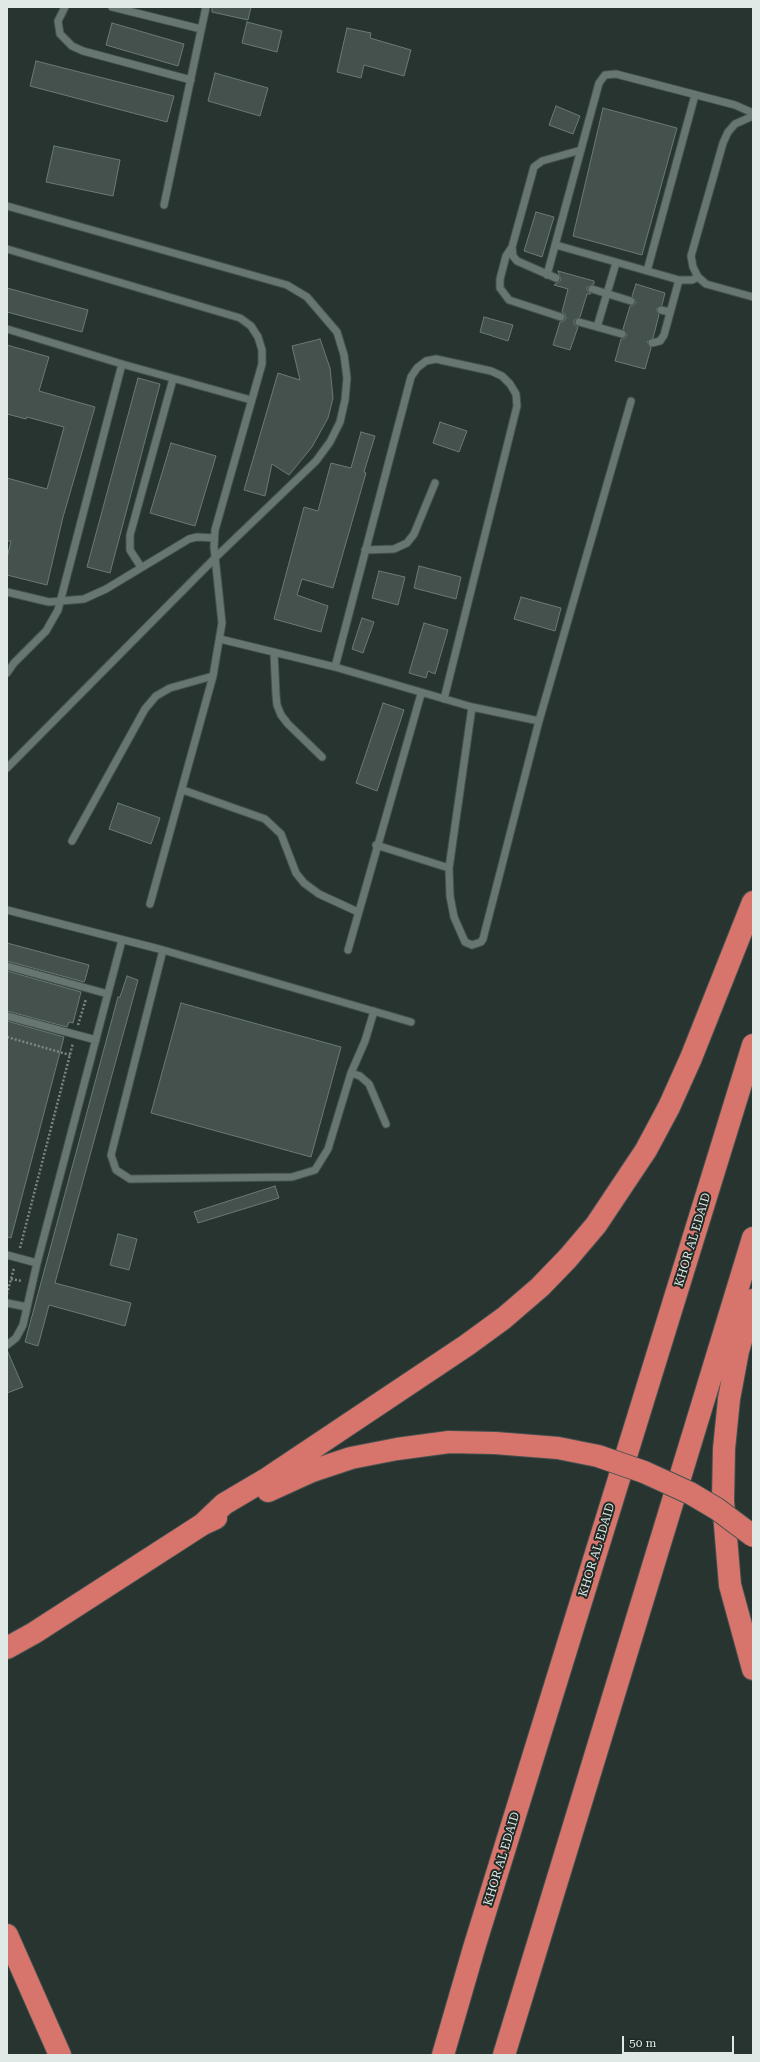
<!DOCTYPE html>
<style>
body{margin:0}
#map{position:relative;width:760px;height:2062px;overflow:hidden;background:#273430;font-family:"Roboto Serif",serif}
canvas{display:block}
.frame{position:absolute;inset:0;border:8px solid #e1e9e6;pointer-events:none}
.scale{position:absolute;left:622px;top:2036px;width:112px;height:18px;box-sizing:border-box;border:2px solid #e1e9e6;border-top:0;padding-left:5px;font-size:12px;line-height:14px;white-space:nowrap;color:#e1e9e6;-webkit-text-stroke:3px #1d2a26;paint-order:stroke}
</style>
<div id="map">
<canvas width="760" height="2062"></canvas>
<div class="frame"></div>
<div class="scale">50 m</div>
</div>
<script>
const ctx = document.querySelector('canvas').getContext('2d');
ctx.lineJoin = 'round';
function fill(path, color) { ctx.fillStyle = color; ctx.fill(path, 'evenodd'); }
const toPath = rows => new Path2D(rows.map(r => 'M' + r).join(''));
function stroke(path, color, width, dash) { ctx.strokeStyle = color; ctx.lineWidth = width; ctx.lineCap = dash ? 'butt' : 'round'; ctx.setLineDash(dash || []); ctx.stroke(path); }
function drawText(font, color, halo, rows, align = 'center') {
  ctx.font = font + ' "Roboto Serif",serif'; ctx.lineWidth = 4; ctx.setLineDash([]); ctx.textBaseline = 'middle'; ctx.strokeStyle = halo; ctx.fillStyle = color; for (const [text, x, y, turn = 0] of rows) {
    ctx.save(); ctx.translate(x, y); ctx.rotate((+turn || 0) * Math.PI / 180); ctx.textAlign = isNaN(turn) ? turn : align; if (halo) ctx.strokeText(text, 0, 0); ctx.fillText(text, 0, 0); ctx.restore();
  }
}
const building = toPath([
 [212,7,251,7,248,20,212,12,212,7],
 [247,22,282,31,277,52,242,43,247,22],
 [112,23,184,44,178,66,106,45,112,23],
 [347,28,371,33,370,38,411,50,404,76,364,65,361,78,337,72,347,28],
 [36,61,174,96,167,122,30,86,36,61],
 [215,73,268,88,260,116,208,101,215,73],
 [556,106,580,116,573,134,549,125,556,106],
 [603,108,677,128,642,255,573,236,603,108],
 [54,146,120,160,113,196,46,182,54,146],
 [536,212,554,217,542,257,524,251,536,212],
 [558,271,594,281,594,284,587,287,587,290,591,294,587,294,580,317,574,320,574,324,578,327,570,350,553,345,560,322,564,321,566,318,565,314,562,312,568,289,554,285,561,280,558,271],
 [636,284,665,293,662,305,656,309,659,315,653,338,647,342,651,348,645,369,615,361,621,339,625,338,627,335,623,329,630,306,634,305,636,302,632,296,636,284],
 [7,288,88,310,82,332,7,312,7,288],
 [484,317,513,325,508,341,480,332,484,317],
 [320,339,330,368,333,398,328,418,312,447,289,475,272,464,265,496,244,490,278,373,300,380,292,346,320,339],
 [7,345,49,357,39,391,95,407,63,517,47,585,7,575,7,558,11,541,7,541,7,478,47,489,64,427,27,417,26,419,7,414,7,345],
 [138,378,160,384,110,573,87,567,138,378],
 [440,422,467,431,459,452,433,443,440,422],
 [361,432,375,436,364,472,366,473,333,588,302,579,297,595,328,606,321,632,274,619,304,507,318,511,331,463,351,468,361,432],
 [171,443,216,456,195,526,150,513,171,443],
 [419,566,461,577,456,599,414,588,419,566],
 [379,571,405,577,398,605,372,598,379,571],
 [521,597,561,608,555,631,514,619,521,597],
 [362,618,374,622,363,653,352,649,362,618],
 [424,623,448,630,435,674,428,671,426,678,409,673,424,623],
 [383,703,404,710,377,791,356,783,383,703],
 [118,803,160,818,151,844,109,829,118,803],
 [7,943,89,965,85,980,84,982,7,961,7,943],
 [7,971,81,992,73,1023,69,1022,67,1027,7,1011,7,971],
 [127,976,138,980,55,1283,131,1303,125,1326,49,1305,38,1346,25,1342,118,997,120,997,127,976],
 [181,1003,341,1047,311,1157,151,1113,181,1003],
 [7,1021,64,1037,11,1238,7,1237,7,1021],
 [275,1186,279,1198,198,1223,194,1212,275,1186],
 [118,1234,137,1239,129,1270,110,1265,118,1234],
 [7,1350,23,1387,7,1393,7,1350]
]);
fill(building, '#44514c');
stroke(building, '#6c7a75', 1);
const service = toPath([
 [65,7,58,21,60,34,72,46,83,51,191,80],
 [112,7,201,29],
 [753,116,735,124,728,132,723,143,691,256,693,267,698,277,706,284,753,297],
 [164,205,206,7],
 [7,206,287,285,307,297,337,332,344,355,347,378,345,400,340,422,330,442,316,461,216,557,7,768],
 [556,245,679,280,692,280,698,277],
 [512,247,513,256,517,261,556,278],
 [7,249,240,318,251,326,258,337,262,350,262,364,215,530,214,547,222,623,213,676,150,904],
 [647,271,695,95],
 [547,275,599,83,605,75,616,74,735,105,753,113],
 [592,289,631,301],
 [661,310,670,312],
 [561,317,509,300,500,288,500,279,506,256,512,247,534,167,542,161,581,150],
 [579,322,622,334],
 [597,327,616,263],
 [7,329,122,364,251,400],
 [652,343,660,341,664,335,679,280],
 [365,550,394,549,407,543,414,534,435,483],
 [141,567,130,550,130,535,173,379],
 [7,592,49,602,84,599,106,589,189,539,197,537,214,538],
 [220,639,335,667,472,707,539,721],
 [274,653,276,695,277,705,281,715,288,724,322,757],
 [335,667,411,377,417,368,426,361,436,359,491,371,502,376,510,384,516,394,517,406,444,699],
 [7,673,14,663,46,631,58,610,122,364],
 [472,707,449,868,450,896,454,917,465,942,472,945,481,942,483,939,539,721,631,401],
 [183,790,265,819,281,834,296,873,304,883,319,894,358,912],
 [72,841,145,709,156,696,170,688,213,676],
 [376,845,449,868],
 [7,910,163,950,411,1022],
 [163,950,111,1155,116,1170,130,1179,292,1177,315,1170,328,1149,351,1073,365,1041,374,1011],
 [348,950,421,694],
 [7,966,108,994],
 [7,1016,96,1040],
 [351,1073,360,1076,369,1084,386,1124],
 [7,1255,37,1263],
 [7,1303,27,1307],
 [7,1345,16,1338,23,1325,37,1263,122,940]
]);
const motorway = toPath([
 [753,1300,738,1351,729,1399,724,1449,723,1501,730,1585,753,1669],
 [268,1491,312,1471,351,1458,397,1449,449,1442,495,1443],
 [203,1524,224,1504,268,1478,467,1345,504,1318,540,1287,568,1258,596,1225,646,1150,669,1107,691,1058,753,902],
 [7,1648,34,1633,203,1524,216,1518],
 [7,1935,60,2055],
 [443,2055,474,1948,753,1045],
 [504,2055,753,1238]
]);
stroke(service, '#46514e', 9);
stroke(motorway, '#46514e', 24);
stroke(toPath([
 [78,1025,86,999],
 [7,1037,70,1055],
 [20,1248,73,1043],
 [11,1279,22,1281],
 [7,1294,14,1268]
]), '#7b8682', 2.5, [2, 2]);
stroke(service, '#687671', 7);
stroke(motorway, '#d7756d', 22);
const motorwayBridge = toPath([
 [495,1443,558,1448,598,1456,644,1472,690,1493,717,1509,753,1536]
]);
stroke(motorwayBridge, '#46514e', 24, []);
stroke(motorwayBridge, '#d7756d', 22);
drawText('12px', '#e1e9e6', '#1d2a26', [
 ["KHOR AL EDAID",693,1240,-73],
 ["KHOR AL EDAID",597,1550,-73],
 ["KHOR AL EDAID",502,1859,-73]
]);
</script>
